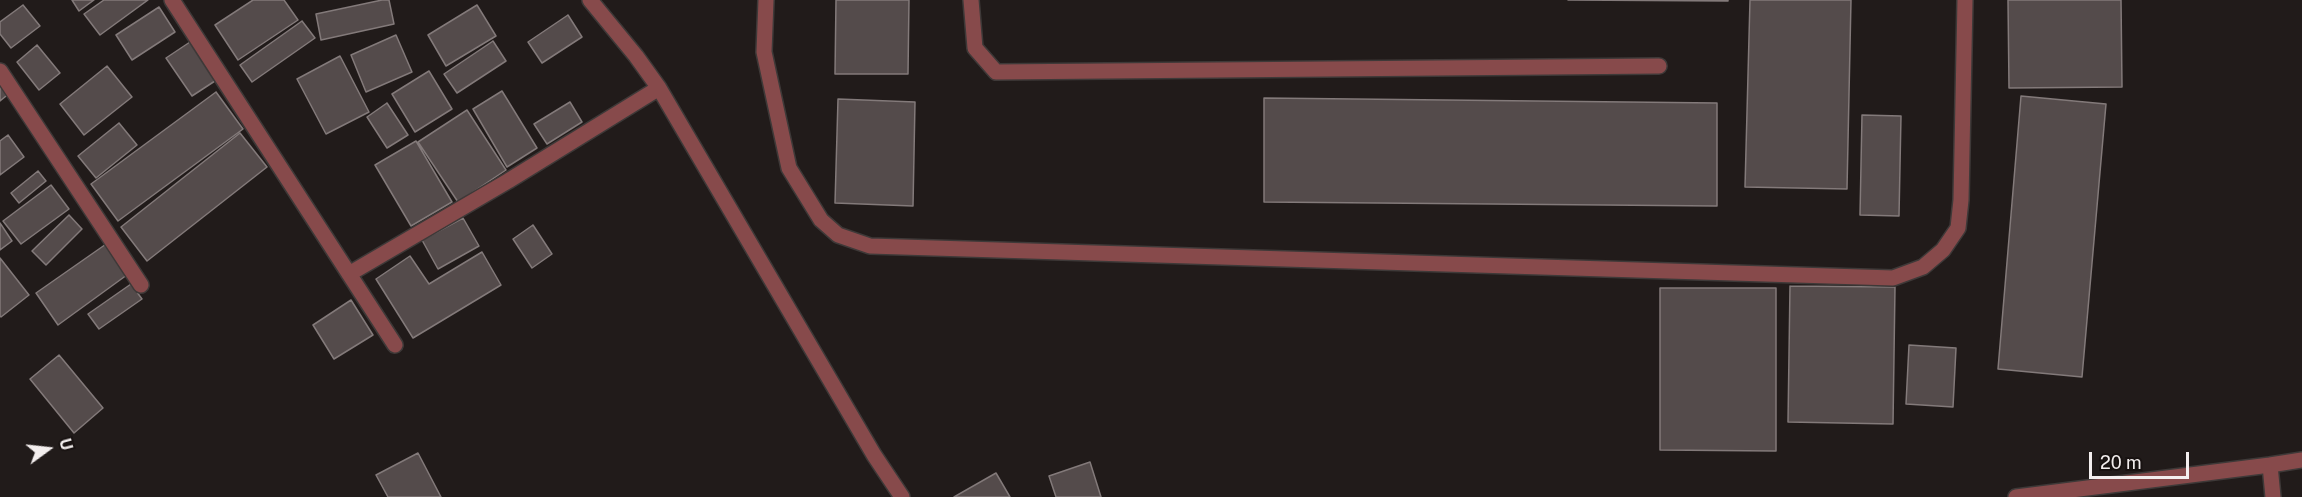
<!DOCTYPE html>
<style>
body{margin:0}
#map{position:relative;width:2302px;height:497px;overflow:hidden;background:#211b1a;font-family:"Public Sans",sans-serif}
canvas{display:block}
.north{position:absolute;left:18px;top:419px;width:60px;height:60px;-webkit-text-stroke:4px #181211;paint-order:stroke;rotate:75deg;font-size:16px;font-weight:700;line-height:24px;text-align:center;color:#f3eeee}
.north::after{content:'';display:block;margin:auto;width:21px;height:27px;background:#f3eeee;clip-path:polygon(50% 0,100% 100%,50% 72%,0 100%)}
.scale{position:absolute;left:2089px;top:452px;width:100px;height:27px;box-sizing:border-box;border:3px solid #f3eeee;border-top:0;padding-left:8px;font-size:18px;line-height:21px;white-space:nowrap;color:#f3eeee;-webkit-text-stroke:4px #181211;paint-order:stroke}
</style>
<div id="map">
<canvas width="2302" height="497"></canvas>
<div class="north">U</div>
<div class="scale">20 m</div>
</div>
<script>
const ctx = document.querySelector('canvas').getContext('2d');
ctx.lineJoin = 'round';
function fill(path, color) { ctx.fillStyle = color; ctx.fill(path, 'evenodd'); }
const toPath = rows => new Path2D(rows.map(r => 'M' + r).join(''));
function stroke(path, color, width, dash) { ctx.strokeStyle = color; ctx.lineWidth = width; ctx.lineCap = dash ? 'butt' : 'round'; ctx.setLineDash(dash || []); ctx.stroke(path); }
const building = toPath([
 [72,0,94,0,79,11,72,0],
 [104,0,148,0,100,35,84,14,104,0],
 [253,0,284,0,298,20,238,60,215,25,253,0],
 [382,0,389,0,394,24,321,40,316,14,382,0],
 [836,0,909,0,908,74,835,74,836,0],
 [1568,0,1728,0,1728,1,1568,0],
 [1750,0,1851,0,1847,189,1745,187,1750,0],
 [2008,0,2121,0,2122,87,2009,88,2008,0],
 [23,5,40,26,11,48,0,34,0,22,23,5],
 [477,5,496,36,446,66,428,35,477,5],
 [159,7,175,32,132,60,116,35,159,7],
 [568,15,582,37,542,63,528,42,568,15],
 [302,21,315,38,252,82,240,65,302,21],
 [396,35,412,72,366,92,351,55,396,35],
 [193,40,218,79,192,96,166,58,193,40],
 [493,41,506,61,457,93,444,74,493,41],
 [37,45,60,73,39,90,17,62,37,45],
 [340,56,369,112,326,134,297,79,340,56],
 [107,66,132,97,84,135,60,104,107,66],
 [429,71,452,109,415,132,392,94,429,71],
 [0,77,11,92,0,101,0,77],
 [502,91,537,148,507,167,473,109,502,91],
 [216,92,243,129,118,221,91,184,216,92],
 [2021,96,2106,104,2082,377,1998,369,2021,96],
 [1264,98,1717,103,1717,206,1264,202,1264,98],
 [838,99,915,102,913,206,835,203,838,99],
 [570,102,582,122,547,144,534,124,570,102],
 [387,103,408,135,387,148,367,117,387,103],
 [467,110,506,170,458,202,418,142,467,110],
 [1862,115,1901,116,1899,216,1860,215,1862,115],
 [119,123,137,145,96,178,78,156,119,123],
 [240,133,267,167,147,261,121,227,240,133],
 [8,135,24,157,0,175,0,141,8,135],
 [416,141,452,202,411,226,375,165,416,141],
 [38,171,46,181,19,203,11,193,38,171],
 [51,185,69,209,21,244,3,221,51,185],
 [69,215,82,229,46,265,32,251,69,215],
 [463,218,479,246,438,269,422,240,463,218],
 [0,223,12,241,0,250,0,223],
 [533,225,552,254,532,268,513,239,533,225],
 [109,242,131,272,58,325,36,293,109,242],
 [482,252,501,285,413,338,376,279,410,256,429,284,482,252],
 [0,258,29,295,1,317,0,316,0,258],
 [131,284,142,299,99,329,88,314,131,284],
 [1790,286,1895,287,1893,424,1788,422,1790,286],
 [1660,288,1776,288,1776,451,1660,450,1660,288],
 [351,300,373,335,334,359,313,325,351,300],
 [1909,345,1956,348,1953,407,1906,404,1909,345],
 [59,355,103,408,74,433,30,379,59,355],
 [418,453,441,497,388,497,376,475,418,453],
 [1090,462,1101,497,1056,497,1049,476,1090,462],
 [996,473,1010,497,954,497,996,473]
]);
fill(building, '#544b4b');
stroke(building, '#837a7a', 1.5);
const lane = toPath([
 [766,0,764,52,789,168,821,220,838,235,870,246,1893,278,1923,267,1943,250,1958,228,1961,200,1965,0],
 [971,0,975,48,996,72,1659,66]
]);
const street = toPath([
 [172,0,395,345],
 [590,0,636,56,659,88,874,455,902,497],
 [0,71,141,285],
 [349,274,508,181,659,88],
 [2016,497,2270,465],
 [2273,497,2270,465,2302,460]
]);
stroke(lane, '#3e3938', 18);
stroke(street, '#3e3938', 18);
stroke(lane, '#874a4b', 15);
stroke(street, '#874a4b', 15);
</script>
